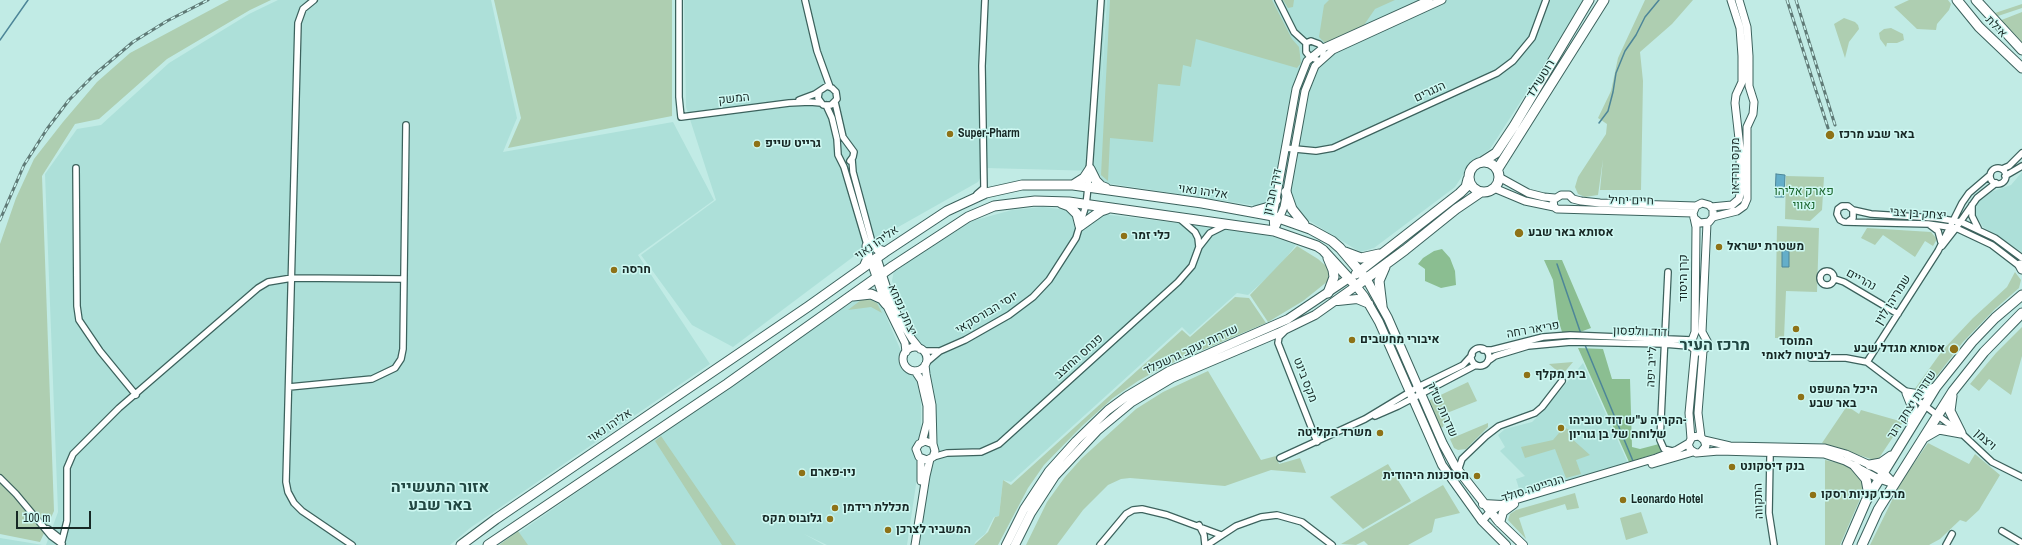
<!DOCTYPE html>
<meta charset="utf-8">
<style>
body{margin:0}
#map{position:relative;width:2022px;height:545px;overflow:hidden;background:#c1ebe5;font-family:"Archivo Narrow",sans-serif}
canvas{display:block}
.scale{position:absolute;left:16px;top:511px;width:75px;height:18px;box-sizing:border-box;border:2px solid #172825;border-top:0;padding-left:5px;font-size:12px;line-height:14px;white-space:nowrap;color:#172825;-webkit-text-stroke:3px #cef8f2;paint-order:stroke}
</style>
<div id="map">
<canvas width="2022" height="545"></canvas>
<div class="scale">100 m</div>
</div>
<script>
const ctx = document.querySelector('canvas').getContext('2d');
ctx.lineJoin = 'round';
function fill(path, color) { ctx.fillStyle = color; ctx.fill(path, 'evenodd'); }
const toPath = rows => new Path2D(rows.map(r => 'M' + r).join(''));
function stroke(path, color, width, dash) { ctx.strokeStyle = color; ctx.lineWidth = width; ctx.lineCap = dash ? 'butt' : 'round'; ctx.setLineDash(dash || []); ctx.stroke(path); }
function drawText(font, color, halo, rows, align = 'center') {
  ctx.font = font + ' "Archivo Narrow",Heebo,sans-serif'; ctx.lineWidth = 3; ctx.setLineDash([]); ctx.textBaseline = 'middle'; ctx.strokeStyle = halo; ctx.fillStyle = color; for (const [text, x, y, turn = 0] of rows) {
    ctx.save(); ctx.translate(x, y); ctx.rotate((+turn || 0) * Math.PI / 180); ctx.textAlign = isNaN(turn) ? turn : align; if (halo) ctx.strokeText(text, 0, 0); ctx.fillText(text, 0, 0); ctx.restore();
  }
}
fill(toPath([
 [278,0,491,0,517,118,503,152,673,122,714,200,638,255,710,364,470,528,450,545,46,545,58,512,45,174,77,129,101,125,169,63,249,14],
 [684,0,1106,0,1101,93,1107,0,1586,0,1490,149,1470,164,1455,187,1374,248,1360,252,1308,220,1271,208,1106,183,1096,171,986,168,978,182,877,239,733,347,692,325,641,255,716,200,686,107],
 [2022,172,2022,252,1983,227,1973,210,1978,202,1991,192,2011,185],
 [1043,207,1245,231,1271,236,1296,245,1278,268,1248,295,1237,293,1190,335,1182,327,1011,482,1003,480,999,516,994,517,985,534,976,541,974,545,917,545,935,437,928,374,892,281,894,270,972,221,1012,210],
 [867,296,880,302,901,351,904,367,916,377,921,402,921,451,907,545,827,545,804,534,824,545,501,545,776,354,860,297],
 [1583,363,1628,463,1521,495,1516,479,1525,476,1500,451,1505,447,1498,435,1505,429,1532,422,1543,411],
 [0,538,43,545,0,545]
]), '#ade0d9');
fill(toPath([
 [229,0,271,0,250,10,167,59,99,119,75,124,42,176,54,511,40,542,0,534,0,244,16,198,34,159,63,122,97,82,130,53],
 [494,0,672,0,672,116,508,148,521,118],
 [1110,0,1272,0,1292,39,1299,47,1301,63,1297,68,1196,39,1191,67,1183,65,1180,86,1158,84,1153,142,1110,138,1108,181,1101,175],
 [1283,0,1294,0,1293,7,1288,8],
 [1329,0,1395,0,1375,9,1364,25,1325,43,1319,37,1324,5],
 [1645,0,1693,0,1672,24,1640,52,1643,81,1641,190,1600,190,1603,159,1598,195,1585,197,1578,194,1575,187,1578,177,1606,134,1607,124,1598,118,1611,91,1618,58],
 [1909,0,1948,0,1951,4,1949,10,1937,24,1936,30,1917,29,1894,7],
 [2022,4,2022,8,1998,16,1995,13],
 [2022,12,2022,43,1999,21],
 [1844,18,1855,22,1858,25,1859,29,1849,42,1845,58,1834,24],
 [1891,28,1903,34,1904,40,1897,43,1887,43,1886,47,1880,39,1879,33,1884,29],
 [1786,176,1824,177,1822,210,1810,221,1785,219],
 [1777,226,1819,228,1817,292,1786,291,1784,338,1775,338],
 [1867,228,1931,232,1937,239,1933,246,1925,241,1915,257,1883,235,1875,245,1861,238],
 [1297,246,1318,259,1326,266,1329,274,1328,281,1303,301,1268,322,1250,295],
 [2015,272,2021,280,2019,288,1995,309,1963,342,1926,390,1914,390,1942,351,1973,318,2007,287],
 [1235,297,1249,298,1266,323,1165,366,1138,381,1113,398,1082,426,1044,465,1028,488,998,545,974,545,988,532,995,517,999,516,1003,480,1011,485,1182,330,1190,337],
 [868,299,877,303,882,313,871,307,848,310,861,300],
 [2022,327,2022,356,2011,395,1989,379,1979,391,1970,384,1996,353],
 [1573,362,1562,375,1549,364],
 [1208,371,1261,460,1276,456,1279,464,1300,458,1306,473,1271,470,1225,486,1130,478,1121,479,1108,485,1083,510,1057,545,1026,545,1047,502,1065,477,1082,458,1136,409,1163,392],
 [1468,382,1477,401,1447,413,1443,427,1440,428,1428,401],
 [1847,406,1859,414,1861,410,1903,422,1877,461,1822,443],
 [1488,423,1488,427,1466,449,1458,450,1454,448,1450,439],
 [1564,427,1576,434,1571,438,1590,455,1576,460,1581,474,1566,478,1555,449,1525,458,1521,447,1553,440],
 [661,436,736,545,722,545,655,441],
 [1928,443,1969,464,1975,454,2000,475,1979,510,1966,522,1960,520,1940,539,1929,545,1870,545,1901,482],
 [1825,460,1843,464,1857,472,1862,481,1864,490,1840,545,1825,545],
 [1388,464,1411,501,1363,529,1330,497],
 [1443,485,1460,513,1435,519,1432,532,1408,545,1368,545,1364,541,1356,545,1341,544],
 [1575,493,1579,508,1567,510,1565,504,1519,518,1526,539,1508,520,1510,514,1516,510],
 [1641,512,1648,533,1626,540,1620,518],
 [518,531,528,545,499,545]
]), '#aeceb1');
fill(toPath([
 [1442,249,1450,258,1455,271,1456,285,1441,288,1425,281,1425,269,1418,264,1423,258,1434,251],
 [1544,260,1562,260,1591,328,1580,332,1562,332,1558,319,1553,280],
 [1578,348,1603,349,1612,379,1630,379,1632,447,1640,449,1659,444,1661,452,1629,462]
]), '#8bbe91');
const water = toPath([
 [1776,174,1785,175,1784,197,1775,197,1776,174],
 [1782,250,1789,251,1789,267,1782,267,1782,250]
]);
fill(water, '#64aec9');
stroke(water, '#4d8698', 1);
stroke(toPath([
 [0,40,28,0],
 [1599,123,1608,111,1613,92,1616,73,1625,51,1636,35,1645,17,1659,0],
 [1557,264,1581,334],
 [1585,345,1633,461]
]), '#4d8698', 1.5);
const minor = toPath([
 [314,0,303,9,298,23,286,482,288,492,294,503,302,511,352,545],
 [679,0,679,97,681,117,789,103,810,102,821,103],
 [805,0,817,51,830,87],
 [1278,0,1294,32,1306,43],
 [1320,61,1310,57,1306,52,1306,43,1311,41,1319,44,1323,48,1323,58],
 [799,100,815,94,827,86,832,88,836,92,837,99,831,105,823,105,818,98,819,92],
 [835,102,843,137,854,152,853,157,850,161],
 [826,105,832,118,837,139,838,155,844,167,868,248],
 [1285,148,1316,151,1333,148,1497,73,1513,61,1532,38,1546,0],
 [852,159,853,172,873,246],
 [76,168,77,306,79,320,100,351,136,395],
 '1990 176a8 8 0 1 1 16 0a8 8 0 1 1-16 0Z',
 [2002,169,2009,166,2022,153],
 [2005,176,2022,166],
 [977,194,984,188,982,66,985,0],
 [1972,205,1972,216,1978,228],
 [1853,210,1871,214,1936,218,1961,222,1995,238,2022,258],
 [1849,221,1853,218,1853,210,1848,206,1842,206,1838,209,1837,214,1840,220,1844,222,1928,224,1956,228,1992,245,2022,268],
 [1930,225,1938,231,1941,242],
 [1942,246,1956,228,1977,198,1996,183],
 [1199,247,1210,233,1226,225],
 '1820 278a7 7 0 1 1 14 0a7 7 0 1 1-14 0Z',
 [1668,272,1660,440,1664,449,1672,451],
 [1835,279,1844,282,1898,314],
 [1284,332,1279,337,1278,343,1317,442],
 '1471 357a9 9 0 1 1 18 0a9 9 0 1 1-18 0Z',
 [1483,350,1492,350,1543,337,1570,335,1692,340],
 [924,351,938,351],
 [1811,358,1846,358,1867,362,1961,433,1992,462,2022,477],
 [1488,361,1495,356,1528,346,1571,342,1664,344,1688,346,1693,348],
 [927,362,940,351,965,340,1009,315,1033,297,1049,280,1076,238,1086,205,1088,187,1101,0],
 [1867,362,1938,251,1962,203,1969,193,1990,175],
 [289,387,372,379,395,368,401,359,403,349,406,125],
 [1375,416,1398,406,1476,365],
 [933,457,947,453,981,452,999,444,1178,282,1192,266,1199,247,1198,238,1195,232,1180,219],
 [1770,457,1769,513,1774,545],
 [1280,458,1365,419,1418,387,1463,365,1472,355],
 [1458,471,1462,459,1486,436,1499,426,1535,413,1542,407,1562,381],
 [0,478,16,494,51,536,62,544],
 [1199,525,1204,535,1205,545],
 [48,529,62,540],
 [2002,531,2022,543],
 [61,545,67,521,67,468,73,454,119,408,258,288,268,282,292,278,404,279],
 [1100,545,1126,514,1133,510,1142,509,1167,515,1221,535],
 [1207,545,1236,526,1261,517,1277,515,1302,522,1332,545],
 [1946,545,1952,534]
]);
const tertiary = toPath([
 [1499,177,1528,193,1544,197,1555,198],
 [1494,188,1525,201,1554,207,1557,209,1693,213],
 [1554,207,1553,200,1561,195,1569,195,1573,199,1581,201,1600,203,1696,206],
 [1711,207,1732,205,1739,199,1740,194,1740,148,1735,103,1736,95,1742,82,1742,56,1740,28,1731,0],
 [1713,217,1737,211,1744,206,1747,199,1747,127,1753,114,1754,102,1749,86,1749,56,1747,27,1739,0],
 [1694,218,1700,223,1709,222,1713,217,1713,209,1709,205,1702,203,1696,206,1693,213,1696,227,1695,332,1691,343,1693,348,1699,352,1706,348,1708,343,1702,332,1707,223],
 [1274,231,1284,207,1305,91,1315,66,1333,50,1442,0],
 [1274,231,1273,216,1296,89,1307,61,1323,48,1429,0],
 [877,258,890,298,899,318,912,339,920,349],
 [871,262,884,300,905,343,906,352],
 '903 359a12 12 0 1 1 24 0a12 12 0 1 1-24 0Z',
 [925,365,926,374,932,405,933,444,935,451,933,457,927,460,919,457,916,449,919,444,925,441,933,444],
 [915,371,921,380,927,406,927,423,922,442],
 [1701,437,1698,413,1703,351],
 [1691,439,1689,413,1695,350],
 [1704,440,1730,446,1825,448,1846,454,1870,465,1883,472,1894,483],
 [1701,452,1706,446,1704,440,1699,436,1692,437,1688,445,1691,450,1696,453,1719,451,1824,454,1845,461,1879,479,1894,484],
 [1652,464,1693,452],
 [921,481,921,459],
 [1482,521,1490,512,1505,503,1656,458,1677,450,1689,443],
 [915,545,926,476,930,459]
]);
const secondary = toPath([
 [1367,280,1388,318,1443,444,1455,466,1498,521,1523,545],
 [1338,301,1357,299,1369,304],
 [1483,504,1502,505],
 [1500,523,1503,512,1514,504],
 [1006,545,1024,509,1049,471,1076,441,1108,410,1127,396,1169,371,1288,319,1349,278],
 [1015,545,1031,513,1055,476,1097,431,1132,402,1172,378,1278,333,1315,315,1356,286,1364,296,1379,322,1442,465,1482,521,1506,545]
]);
const primary = toPath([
 [2020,265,2022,269],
 [1907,393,1913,408,1912,423],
 [1907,393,1919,395,1934,388],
 [1952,396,1950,411,1961,433],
 [1925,437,1939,429,1961,433],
 [1870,465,1881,463,1891,456],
 [1855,466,1866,479,1868,490,1867,498],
 [1847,545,1866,501,1936,387,1972,342,1995,318,2022,295],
 [1862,545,1878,510,1953,391,1984,352,2022,313]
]);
const trunk = toPath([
 [1957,0,1979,27,2022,68],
 [1976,0,2022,50],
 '1469 177a15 15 0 1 1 30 0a15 15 0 1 1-30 0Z',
 [1482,162,1496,153,1514,126,1589,0],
 [1090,169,1096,181,1101,186,1106,188],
 [1497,170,1604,0],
 [1073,185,1084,178,1090,169],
 [1286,192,1292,209,1304,224],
 [1061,203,1069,206,1077,214,1080,226],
 [1255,211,1269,207,1276,200],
 [1080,226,1101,211,1107,209],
 [872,244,879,250,885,252],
 [1345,252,1361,258,1379,254],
 [1328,258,1333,270,1334,277,1328,293],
 [864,267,868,258,867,246],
 [1356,274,1460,193,1466,187,1468,179],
 [853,296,871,294,882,299,886,304],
 [1382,306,1379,281,1385,267],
 [461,545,496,519,809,306,885,252,947,211,986,193,1022,185,1073,185,1202,203,1273,216,1310,229,1332,241,1340,248,1367,280],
 [488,545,727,384,893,266,968,217,994,206,1035,201,1069,202,1274,231,1317,246,1323,250,1356,286,1405,250,1456,209,1481,192]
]);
stroke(minor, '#3c625d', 8);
stroke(tertiary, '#3c625d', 9);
stroke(secondary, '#3c625d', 10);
stroke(primary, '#3c625d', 11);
stroke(trunk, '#3c625d', 11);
stroke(minor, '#fff', 5.5);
stroke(tertiary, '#fff', 7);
stroke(secondary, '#fff', 8);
stroke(primary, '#fff', 9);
stroke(trunk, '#fff', 9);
const rail = toPath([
 [1787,0,1828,128],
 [1796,0,1835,125],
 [0,220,24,165,47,129,69,100,94,75,133,42,167,21,208,0]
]);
stroke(rail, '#5f7a76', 3);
stroke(rail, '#cef8f2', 1.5, [4.5]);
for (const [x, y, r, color] of [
 [950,134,4,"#8e7217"],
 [1830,135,5,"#8e7217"],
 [757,144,4,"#8e7217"],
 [1519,233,5,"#8e7217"],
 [1124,236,4,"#8e7217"],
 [1719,247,4,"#8e7217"],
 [614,270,4,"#8e7217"],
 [1796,329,4,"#8e7217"],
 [1352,340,4,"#8e7217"],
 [1954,349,5,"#8e7217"],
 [1527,375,4,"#8e7217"],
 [1801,397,4,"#8e7217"],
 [1561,428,4,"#8e7217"],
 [1380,433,4,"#8e7217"],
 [1732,467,4,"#8e7217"],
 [802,473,4,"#8e7217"],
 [1477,476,4,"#8e7217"],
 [1813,495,4,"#8e7217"],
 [1623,500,4,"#8e7217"],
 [835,508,4,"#8e7217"],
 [830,519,4,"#8e7217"],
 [888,530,4,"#8e7217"]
]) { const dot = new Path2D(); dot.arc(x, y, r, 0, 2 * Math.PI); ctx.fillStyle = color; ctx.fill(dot); stroke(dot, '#cef8f2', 1.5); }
drawText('12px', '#172825', '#cef8f2', [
 ["אילת",1996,27,46],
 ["רוטשילד",1541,79,-58],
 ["הנגרים",1430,92,-25],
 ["המשק",734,99,-7],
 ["מקס נורדאו",1736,166,-90],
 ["אליהו נאוי",1203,192,8],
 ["דרך חברון",1273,192,-77],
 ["חיים יחיל",1631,201,1],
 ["יצחק בן צבי",1918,214,4],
 ["אליהו נאוי",877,243,-35],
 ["קרן היסוד",1684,278,-90],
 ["נהריים",1861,280,29],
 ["שמריהו לוין",1893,300,-58],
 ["יצחק נפחא",902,310,66],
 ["יוסי הבורסקאי",987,313,-31],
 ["פריאר רחה",1533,330,-10],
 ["דוד וולפסון",1640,332,2],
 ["שדרות יעקב גרשפלד",1191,350,-25],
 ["פנחס החוצב",1079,357,-42],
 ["לייב יפה",1652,367,-87],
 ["מקס בינט",1305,380,69],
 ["שדרות יצחק רגר",1912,405,-57],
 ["שדרות שז\"ר",1442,410,66],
 ["אליהו נאוי",610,426,-34],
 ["ויצמן",1985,440,42],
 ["הנרייטה סולד",1533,489,-18],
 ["התקווה",1759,501,-92]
]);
drawText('bold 12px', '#172825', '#cef8f2', [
 ["Super-Pharm",958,134],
 ["באר שבע מרכז",1839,135],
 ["גרייט שייפ",765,144],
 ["אסותא באר שבע",1528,233],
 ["כלי זמר",1132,236],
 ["משטרת ישראל",1727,247],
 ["חרסה",622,270],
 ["איבורי מחשבים",1360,340],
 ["המוסד",1796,342,"center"],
 ["לביטוח לאומי",1796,356,"center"],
 ["אסותא מגדל שבע",1945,349,"right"],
 ["בית מקלף",1535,375],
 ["היכל המשפט",1809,390],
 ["באר שבע",1809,404],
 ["הקריה ע\"ש דוד טוביהו-",1569,421],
 ["שלוחה של בן גוריון",1569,435],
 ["משרד הקליטה",1372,433,"right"],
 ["בנק דיסקונט",1740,467],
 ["ניו-פארם",810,473],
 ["הסוכנות היהודית",1469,476,"right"],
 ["מרכז קניות רסקו",1821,495],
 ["Leonardo Hotel",1631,500],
 ["מכללת רידמן",843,508],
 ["גלובוס מקס",822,519,"right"],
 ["המשביר לצרכן",896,530]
], 'left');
drawText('12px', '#1c662e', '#cef8f2', [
 ["פארק אליהו",1804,192],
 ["נאווי",1804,206]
]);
drawText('bold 16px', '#214742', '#cef8f2', [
 ["מרכז העיר",1715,346],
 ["אזור התעשייה",440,488],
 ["באר שבע",440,506]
]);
</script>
